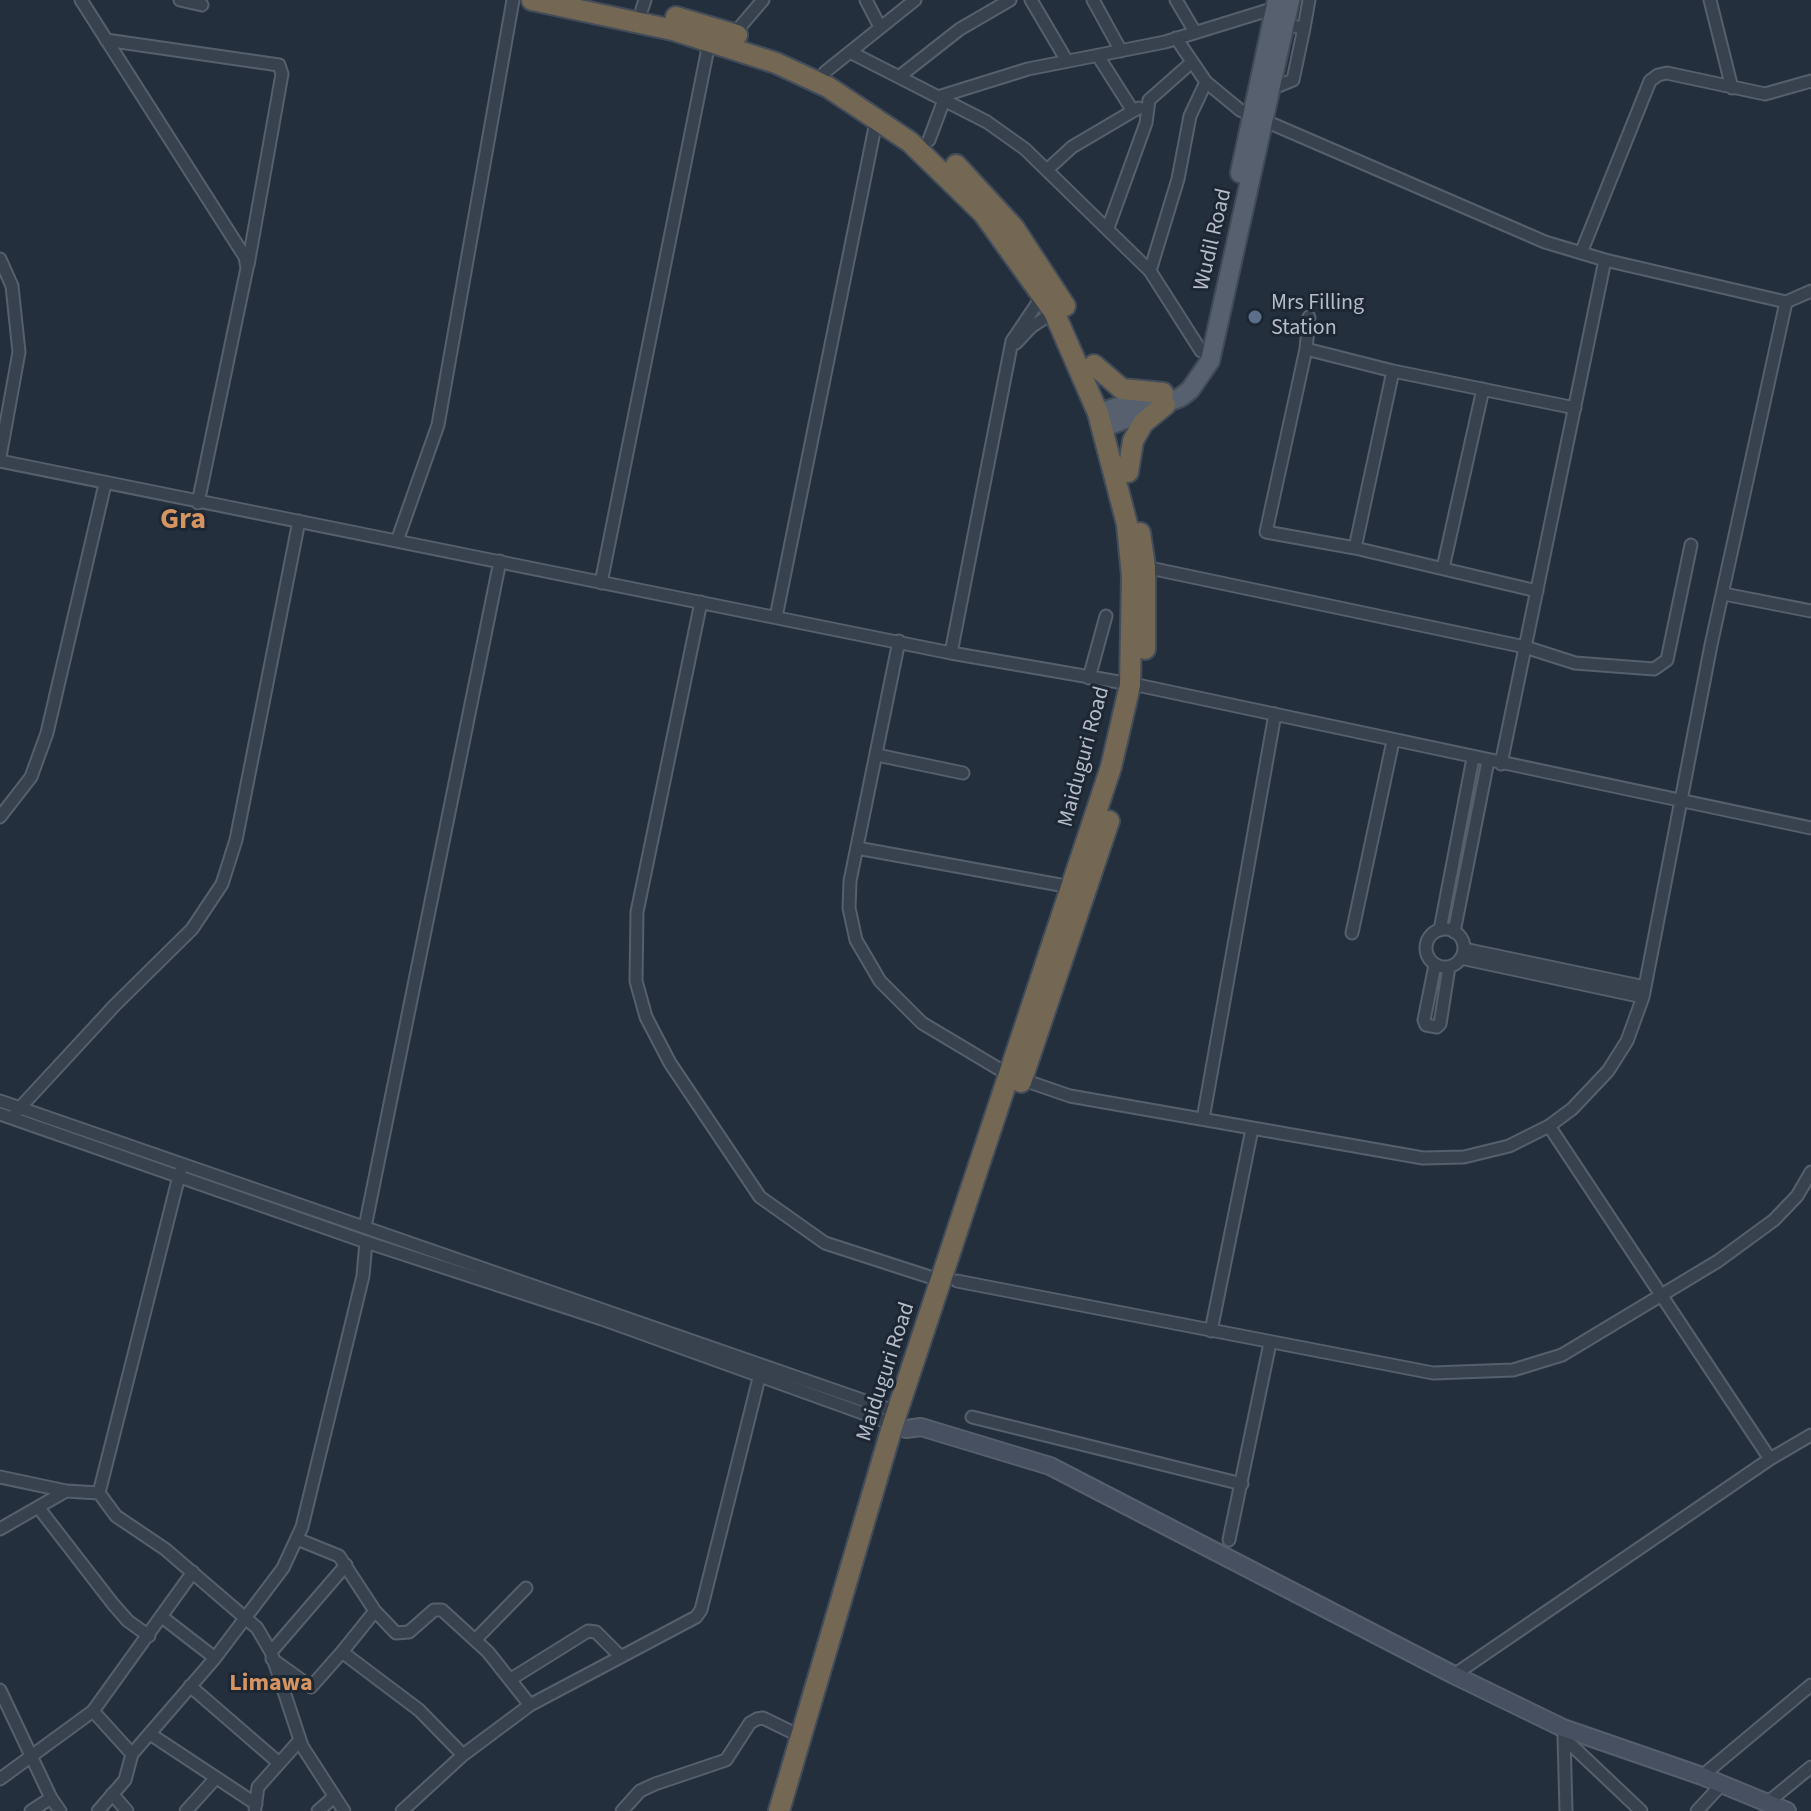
<!DOCTYPE html>
<style>
body{margin:0}
canvas{display:block;background:#242f3e}
</style>
<canvas width="1811" height="1811"></canvas>
<script>
const ctx = document.querySelector('canvas').getContext('2d');
ctx.lineJoin = 'round';
const toPath = rows => new Path2D(rows.map(r => 'M' + r).join(''));
function stroke(path, color, width, dash) { ctx.strokeStyle = color; ctx.lineWidth = width; ctx.lineCap = dash ? 'butt' : 'round'; ctx.setLineDash(dash || []); ctx.stroke(path); }
function drawText(font, color, halo, rows, align = 'center') {
  ctx.font = font + ' "Source Sans 3",sans-serif'; ctx.lineWidth = 6; ctx.setLineDash([]); ctx.textBaseline = 'middle'; ctx.strokeStyle = halo; ctx.fillStyle = color; for (const [text, x, y, turn = 0] of rows) {
    ctx.save(); ctx.translate(x, y); ctx.rotate((+turn || 0) * Math.PI / 180); ctx.textAlign = isNaN(turn) ? turn : align; if (halo) ctx.strokeText(text, 0, 0); ctx.fillText(text, 0, 0); ctx.restore();
  }
}
const street = toPath([
 [81,0,245,257,247,268,198,503],
 [180,0,202,5],
 [866,0,880,27],
 [1031,0,1067,61],
 [1093,0,1121,51],
 [1176,0,1195,32],
 [1710,0,1732,88],
 [642,9,645,0],
 [1297,27,1304,28,1309,0],
 [734,34,763,0],
 [1176,38,1206,82,1240,110,1545,242,1605,260,1786,302,1811,291],
 [106,40,279,65,282,74,248,265],
 [850,52,987,122,1025,149,1150,271,1201,351],
 [1098,56,1133,111,1139,108],
 [825,72,915,0],
 [900,76,960,29,1010,0],
 [1271,89,1293,80,1304,28],
 [938,97,1028,69,1165,42,1275,8],
 [929,140,944,100],
 [1048,169,1072,147,1133,111],
 [1108,228,1146,123,1149,100,1192,62],
 [1581,253,1650,81,1658,75,1667,73,1765,94,1811,81],
 [0,259,12,286,19,352,0,457],
 [1150,271,1178,179,1190,116,1206,82],
 [1309,317,1306,349,1266,532,1355,548],
 [1016,343,1031,327,1054,312],
 [1306,349,1393,371],
 [0,461,951,653,1142,686,1811,828],
 [397,541,438,425,513,0],
 [1145,567,1525,647,1575,663,1654,669,1667,660,1691,545],
 [1443,568,1483,389],
 [601,583,710,38],
 [1537,591,1355,548,1393,371,1575,408],
 [1724,594,1811,611],
 [701,602,637,912,636,981,646,1017,670,1063,760,1197,825,1243,942,1281],
 [776,617,877,117],
 [899,641,850,881,849,908,856,940,880,981,922,1023,1009,1075,1070,1096,1423,1158,1464,1157,1509,1146,1549,1126,1572,1109,1608,1071,1627,1041,1643,997,1711,645,1786,302],
 [951,653,1012,341,1043,295],
 [1089,678,1106,616],
 [877,755,963,773],
 [1501,764,1605,260],
 [0,817,31,777,47,733,105,484],
 [857,848,1071,887],
 '1426 948a19 19 0 1 1 38 0a19 19 0 1 1-38 0Z',
 [1440,930,1473,758],
 [1454,932,1488,761],
 [1352,933,1393,741],
 [1464,949,1645,987],
 [1461,958,1643,997],
 [1435,965,1424,1020,1426,1025,1437,1027,1440,1024,1449,967],
 [0,1101,897,1412],
 [16,1112,115,1005,192,929,222,884,236,840,299,521],
 [0,1114,366,1242,602,1319,893,1424],
 [1203,1119,1275,714],
 [365,1227,500,561],
 [957,1281,1433,1373,1513,1370,1562,1355,1718,1261,1774,1220,1797,1196,1811,1172],
 [1211,1331,1252,1129],
 [972,1417,1242,1484],
 [1770,1459,1811,1435],
 [0,1477,66,1491,99,1493],
 [99,1493,116,1516,165,1549,257,1628,271,1652,302,1746,344,1811],
 [99,1493,180,1172],
 [38,1507,113,1604,128,1621,149,1636],
 [0,1529,66,1491],
 [297,1539,339,1556,375,1611,396,1633,409,1632,434,1610,442,1610,488,1652,530,1705],
 [1229,1540,1270,1343],
 [375,1611,342,1652,419,1710,463,1755],
 [162,1617,215,1658],
 [475,1640,526,1588],
 [271,1652,346,1565],
 [272,1659,311,1687,342,1652],
 [1454,1675,1770,1459,1549,1126],
 [511,1679,588,1631,596,1632,620,1656],
 [190,1686,279,1763],
 [0,1690,51,1798,60,1811],
 [93,1711,132,1754,215,1658,283,1568,302,1527,363,1276,366,1242],
 [150,1734,256,1804],
 [1564,1736,1566,1811],
 [1564,1738,1641,1811],
 [1702,1776,1811,1685],
 [0,1779,93,1711,193,1572],
 [112,1794,127,1811],
 [1767,1803,1811,1767],
 [255,1808,258,1787,300,1740],
 [31,1811,51,1798],
 [98,1811,125,1780,132,1754],
 [186,1811,215,1779],
 [318,1811,334,1797],
 [402,1811,463,1755,530,1705,696,1617,701,1610,761,1370],
 [622,1811,640,1791,655,1784,726,1760,750,1723,757,1719,763,1718,800,1736],
 [1697,1811,1722,1784]
]);
const secondary = toPath([
 [893,1424,906,1429,921,1427,1050,1466,1454,1675,1563,1728,1702,1776,1787,1811]
]);
const primary = toPath([
 [1240,173,1277,0],
 [1098,413,1162,393],
 [1103,428,1181,397,1190,390,1210,361,1290,0]
]);
const highway = toPath([
 [532,0,673,30,776,63,828,87,910,142,983,213,1054,312,1098,413,1127,524,1132,576,1130,685,1111,767,893,1424,779,1811],
 [676,17,737,35],
 [956,165,1014,228,1065,306],
 [1094,365,1122,389,1163,393],
 [1128,472,1133,441,1143,423,1165,405],
 [1140,533,1145,567,1145,649],
 [1021,1082,1109,821]
]);
stroke(street, '#565f6c', 15);
stroke(secondary, '#565f6c', 20);
stroke(primary, '#414a57', 22);
stroke(highway, '#434c59', 24);
stroke(street, '#38414e', 11);
stroke(secondary, '#465061', 16);
stroke(primary, '#56606e', 18);
stroke(highway, '#746855', 20);
for (const [x, y, r, color] of [
 [1255,317,8,"#5c6f8a"]
]) { const dot = new Path2D(); dot.arc(x, y, r, 0, 2 * Math.PI); ctx.fillStyle = color; ctx.fill(dot); stroke(dot, '#1d2633', 3); }
drawText('22px', '#b4bcc9', '#1d2633', [
 ["Wudil Road",1214,240,-77],
 ["Maiduguri Road",1085,757,-75],
 ["Maiduguri Road",887,1372,-72]
]);
drawText('22px', '#b4bcc9', '#1d2633', [
 ["Mrs Filling",1271,304],
 ["Station",1271,329]
], 'left');
drawText('bold 24px', '#d59563', '#1d2633', [
 ["Limawa",271,1685]
]);
drawText('bold 30px', '#d59563', '#1d2633', [
 ["Gra",183,521]
]);
</script>
